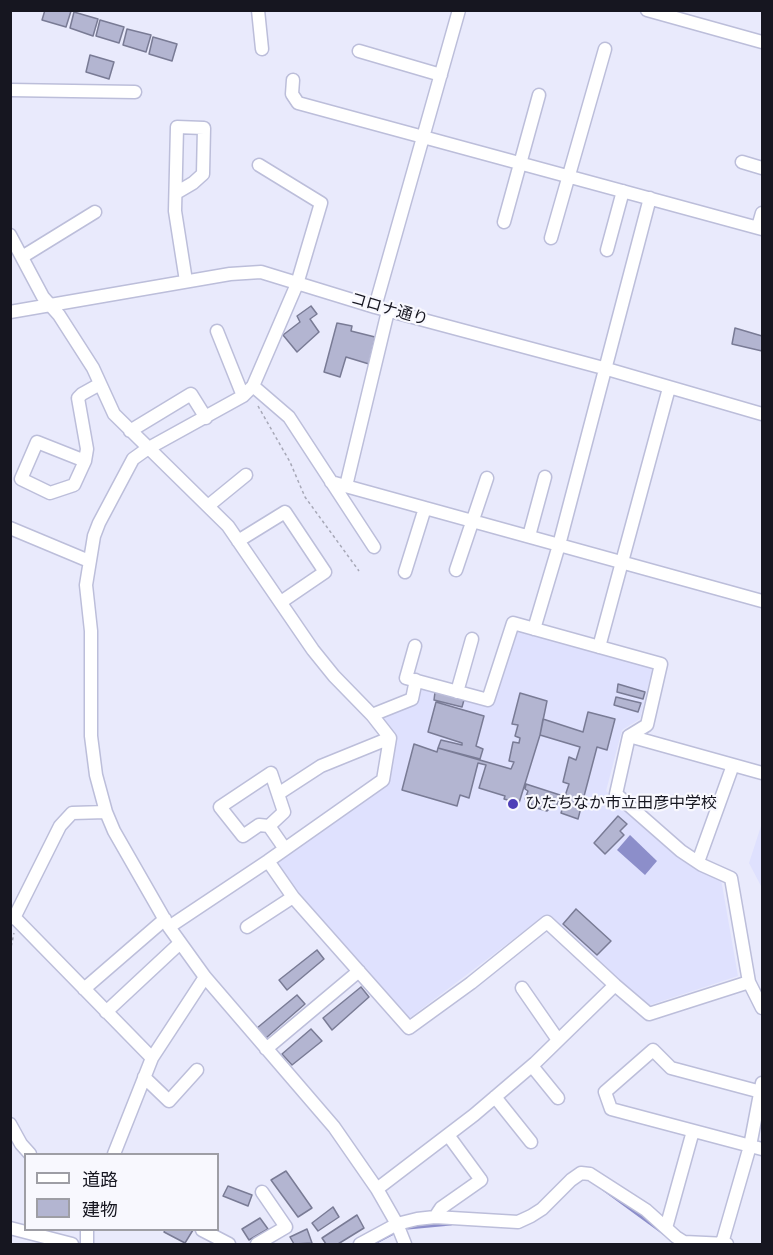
<!DOCTYPE html>
<meta charset="utf-8">
<style>
body{margin:0}
#map{position:relative;width:773px;height:1255px;overflow:hidden;background:#e9eafc;font-family:Roboto,"Noto Sans JP",sans-serif}
canvas{display:block}
.frame{position:absolute;inset:0;border:12px solid #161620;pointer-events:none}
.legend{position:absolute;left:24px;top:1153px;width:195px;height:78px;box-sizing:border-box;background:#f8f8fe;border:2px solid #9e9ea5;margin:0;padding:8px 10px;list-style:none;font-size:18px;color:#161620}
.legend li{display:flex;align-items:center;gap:12px;height:30px}
.legend b{width:30px;border:2px solid #9e9ea5}
</style>
<div id="map">
<canvas width="773" height="1255"></canvas>
<div class="frame"></div>
<ul class="legend">
<li><b style="height:8px;background:#fff"></b>道路</li>
<li><b style="height:16px;background:#b3b5d1"></b>建物</li>
</ul>
</div>
<script>
const ctx = document.querySelector('canvas').getContext('2d');
ctx.lineJoin = 'round';
function fill(path, color) { ctx.fillStyle = color; ctx.fill(path, 'evenodd'); }
const toPath = rows => new Path2D(rows.map(r => 'M' + r).join(''));
function stroke(path, color, width, dash) { ctx.strokeStyle = color; ctx.lineWidth = width; ctx.lineCap = dash ? 'butt' : 'round'; ctx.setLineDash(dash || []); ctx.stroke(path); }
function drawText(font, color, halo, rows, align = 'center') {
  ctx.font = font + ' Roboto,"Noto Sans JP",sans-serif'; ctx.lineWidth = 4.5; ctx.setLineDash([]); ctx.textBaseline = 'middle'; ctx.strokeStyle = halo; ctx.fillStyle = color; for (const [text, x, y, turn = 0] of rows) {
    ctx.save(); ctx.translate(x, y); ctx.rotate((+turn || 0) * Math.PI / 180); ctx.textAlign = isNaN(turn) ? turn : align; if (halo) ctx.strokeText(text, 0, 0); ctx.fillText(text, 0, 0); ctx.restore();
  }
}
fill(toPath([
 [514,627,653,666,640,719,622,730,606,791,677,855,721,879,738,976,647,1006,544,916,407,1020,295,896,272,861,386,782,380,716,418,688,423,685,491,704],
 [762,823,762,888,749,863]
]), '#dfe1fe');
fill(toPath([
 [630,835,657,861,645,875,617,850]
]), '#8c8eca');
stroke(toPath([
 [603,1189,666,1235],
 [408,1228,451,1224],
 [373,1244,394,1233]
]), '#8c8eca', 3);
const building = toPath([
 [45,10,71,11,66,27,42,20,45,10],
 [74,12,98,19,93,36,70,28,74,12],
 [100,20,124,27,119,43,96,36,100,20],
 [127,29,151,35,146,52,123,45,127,29],
 [153,37,177,44,172,61,149,54,153,37],
 [90,55,114,62,109,79,86,72,90,55],
 [311,306,317,314,310,319,319,332,297,352,283,335,300,322,297,316,311,306],
 [337,323,352,326,351,331,375,337,369,364,346,357,340,377,324,372,337,323],
 [735,328,762,336,762,351,732,344,735,328],
 [618,684,645,692,643,699,617,692,618,684],
 [435,692,464,700,462,707,434,700,435,692],
 [520,693,547,701,540,735,519,803,504,799,505,796,479,788,486,765,478,763,469,798,460,795,457,806,402,790,414,744,437,752,438,748,511,769,514,762,509,761,513,742,519,743,520,738,515,736,518,725,512,724,520,693],
 [616,697,641,703,638,712,614,705,616,697],
 [436,702,484,716,476,746,483,749,480,759,438,748,441,740,462,745,462,743,428,732,436,702],
 [588,712,615,719,607,750,597,747,578,819,561,813,565,800,559,799,560,795,565,796,569,784,563,782,569,757,576,760,580,747,540,735,543,719,583,732,588,712],
 [526,784,560,795,556,807,552,806,547,811,533,807,529,800,525,799,528,791,525,789,526,784],
 [618,816,627,824,620,831,624,835,605,854,594,843,618,816],
 [576,909,611,941,597,955,563,924,576,909],
 [317,950,324,959,287,990,279,980,317,950],
 [361,987,369,997,332,1030,323,1018,361,987],
 [297,995,305,1004,266,1038,257,1028,297,995],
 [311,1029,322,1041,292,1065,282,1054,311,1029],
 [286,1171,312,1208,298,1217,271,1180,286,1171],
 [228,1186,252,1195,248,1206,223,1196,228,1186],
 [333,1207,339,1217,318,1231,312,1223,333,1207],
 [357,1215,364,1228,338,1244,326,1244,322,1238,357,1215],
 [260,1218,268,1229,249,1240,242,1229,260,1218],
 [307,1229,312,1243,294,1244,290,1237,307,1229],
 [165,1230,193,1230,185,1243,164,1232,165,1230]
]);
fill(building, '#b3b5d1');
stroke(building, '#797b95', 1.5);
const minor = toPath([
 [258,10,262,49],
 [647,10,762,42],
 [359,51,441,75],
 [293,80,292,94,298,103,762,229],
 [10,90,135,92],
 [742,162,762,168],
 [259,165,321,203,297,284,253,386,243,396,147,449,133,459,99,523,94,536,86,585,91,631,91,736,96,775,106,812,114,831,169,927,205,977,334,1127,377,1189,397,1224,405,1244],
 [176,193,193,183,203,174,204,128,177,127,175,211,186,281],
 [504,222,539,95],
 [758,227,762,213],
 [10,235,43,297,59,315,93,368,114,414,228,526,313,650,334,676,372,715,390,738,383,780,268,861,169,927],
 [551,238,605,49],
 [607,250,623,191],
 [22,257,95,212],
 [375,307,459,10],
 [10,312,230,274,261,272,375,307,607,369,762,414],
 [217,331,243,396],
 [253,386,289,417,374,547],
 [130,431,191,394,206,418],
 [85,461,37,442,21,479,50,493,74,485,85,461,87,449,78,398,82,394,100,384],
 [331,482,762,601],
 [346,486,388,311],
 [208,506,246,475],
 [10,528,89,561],
 [529,536,545,477],
 [238,541,285,512,325,572,281,602],
 [456,570,487,478],
 [405,572,425,508],
 [534,629,559,545,650,198],
 [415,646,406,678,488,700,513,623,661,664,647,725,629,736,616,794,681,851,702,865,731,878,749,982,762,1008],
 [599,647,669,388],
 [457,692,472,639],
 [372,715,412,699,416,680],
 [629,736,762,773],
 [278,794,321,766,390,738],
 [269,826,284,812,271,773,220,807,243,836,259,825,269,826,285,849],
 [268,861,293,897,409,1028,471,983,547,922,615,985,649,1014,749,982],
 [698,862,733,765],
 [10,916,17,920,152,1058],
 [14,918,60,826,72,813,106,812],
 [247,927,293,897],
 [522,988,558,1040],
 [84,989,165,919],
 [106,1012,180,943],
 [266,1049,359,971],
 [532,1066,558,1098],
 [144,1077,169,1101,197,1070],
 [761,1092,671,1068,653,1050,605,1092,611,1109,762,1149],
 [495,1097,531,1142],
 [10,1124,21,1144,30,1154],
 [114,1154,152,1058,205,977],
 [377,1189,474,1115,535,1063,615,985],
 [435,1217,441,1208,481,1180,448,1135],
 [10,1228,72,1244],
 [666,1228,693,1131],
 [202,1230,229,1244],
 [722,1243,750,1146,762,1083],
 [87,1244,87,1230],
 [257,1244,286,1227,262,1192],
 [360,1244,397,1224,417,1219,435,1217,518,1222,531,1216,542,1209,571,1180,581,1173,590,1174,646,1210,676,1237,684,1242,727,1244]
]);
stroke(minor, '#bcbeda', 15);
stroke(toPath([
 [258,406,290,462,305,497,359,571],
 [10,952,14,933]
]), '#a7a8b7', 1.5, [3, 3]);
stroke(minor, '#fff', 12);
for (const [x, y, r, color] of [
 [513,804,6,"#4e3fb7"]
]) { const dot = new Path2D(); dot.arc(x, y, r, 0, 2 * Math.PI); ctx.fillStyle = color; ctx.fill(dot); stroke(dot, '#f8f8fe', 2); }
drawText('16px', '#161620', '#f8f8fe', [
 ["コロナ通り",389,310,16]
]);
drawText('16px', '#161620', '#f8f8fe', [
 ["ひたちなか市立田彦中学校",525,804]
], 'left');
</script>
